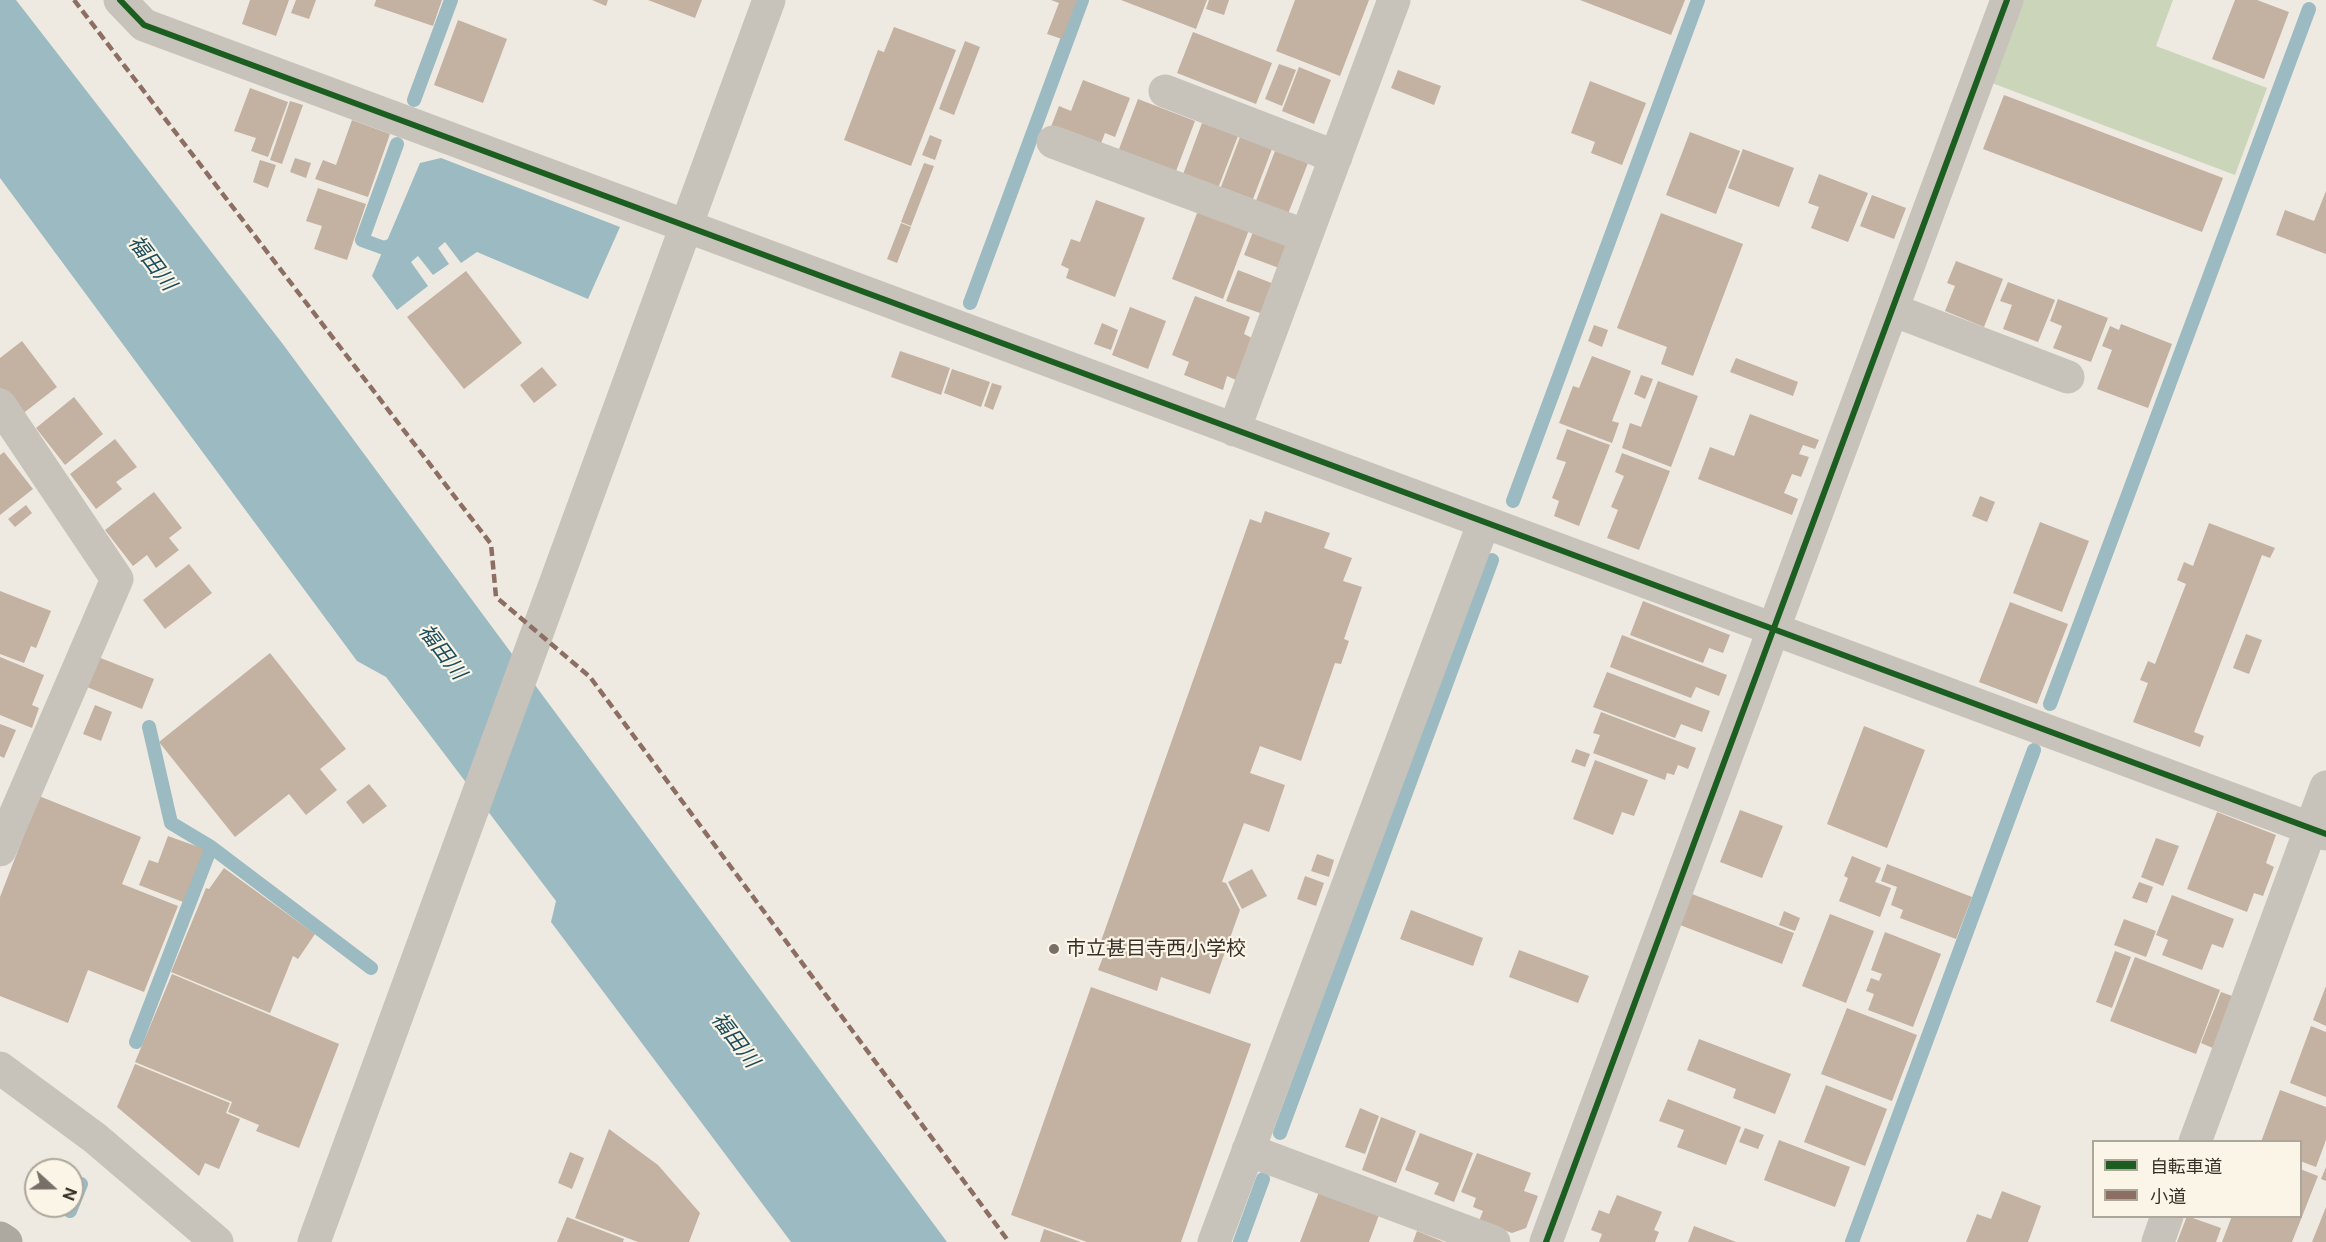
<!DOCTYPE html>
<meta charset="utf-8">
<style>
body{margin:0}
#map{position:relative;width:2326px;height:1242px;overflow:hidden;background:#eeeae1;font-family:"Public Sans","Noto Sans JP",sans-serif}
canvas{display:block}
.legend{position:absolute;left:2092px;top:1140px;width:210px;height:78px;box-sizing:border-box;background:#fbf5e7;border:2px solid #ada69a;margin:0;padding:8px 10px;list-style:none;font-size:18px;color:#382f27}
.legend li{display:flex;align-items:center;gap:12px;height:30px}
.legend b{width:30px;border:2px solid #ada69a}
.north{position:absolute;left:24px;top:1158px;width:60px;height:60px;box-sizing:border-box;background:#fbf5e7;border:2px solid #ada69a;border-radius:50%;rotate:111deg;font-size:16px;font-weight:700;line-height:24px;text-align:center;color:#382f27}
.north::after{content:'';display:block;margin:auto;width:21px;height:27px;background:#787068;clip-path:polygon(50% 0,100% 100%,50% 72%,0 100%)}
</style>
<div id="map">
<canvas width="2326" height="1242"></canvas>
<ul class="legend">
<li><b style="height:8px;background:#1b5e20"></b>自転車道</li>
<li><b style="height:8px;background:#8d6e63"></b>小道</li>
</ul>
<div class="north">N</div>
</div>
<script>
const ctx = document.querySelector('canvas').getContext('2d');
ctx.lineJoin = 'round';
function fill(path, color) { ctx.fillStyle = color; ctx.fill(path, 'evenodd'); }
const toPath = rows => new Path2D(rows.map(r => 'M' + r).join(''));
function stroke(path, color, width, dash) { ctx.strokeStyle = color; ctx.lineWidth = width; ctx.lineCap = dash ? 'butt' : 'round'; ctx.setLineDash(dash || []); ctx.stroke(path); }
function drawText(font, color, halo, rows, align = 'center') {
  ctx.font = font + ' "Public Sans","Noto Sans JP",sans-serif'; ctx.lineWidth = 4.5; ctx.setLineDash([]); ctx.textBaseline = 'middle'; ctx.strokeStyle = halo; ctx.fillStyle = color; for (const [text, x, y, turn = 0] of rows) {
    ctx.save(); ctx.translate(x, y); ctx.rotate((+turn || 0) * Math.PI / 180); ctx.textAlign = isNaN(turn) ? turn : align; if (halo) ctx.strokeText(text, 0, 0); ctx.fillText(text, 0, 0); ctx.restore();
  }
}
fill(toPath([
 [2023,0,2173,0,2156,46,2267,88,2235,175,1992,83]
]), '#cbd5b9');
fill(toPath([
 [0,0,16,0,282,343,947,1242,791,1242,551,922,556,901,386,677,357,661,0,178],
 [441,158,620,227,588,299,477,252,461,263,445,242,438,248,449,264,433,275,418,256,411,262,428,286,397,310,372,276,420,163]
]), '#9bbac1');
stroke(toPath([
 [414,100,451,0],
 [397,144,362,240,384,248,399,243],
 [970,303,1082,0],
 [1513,501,1698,0],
 [2050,704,2309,9],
 [211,847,371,968],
 [136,1042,211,847,171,823,149,727],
 [1280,1133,1492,560],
 [70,1211,81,1184],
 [1240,1242,1263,1179],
 [1852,1242,2034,750]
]), '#9bbac1', 14);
fill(toPath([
 [250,0,289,0,276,36,242,24],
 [296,0,316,0,309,19,291,13],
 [376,0,442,0,433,26,374,6],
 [592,0,608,0,606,6],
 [648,0,702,0,695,18],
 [1051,0,1077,0,1062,39,1047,34,1059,3],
 [1121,0,1207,0,1196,29],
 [1209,0,1229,0,1224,15,1206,9],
 [1295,0,1369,0,1340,76,1276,51],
 [1580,0,1685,0,1671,35],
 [2235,0,2257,0,2289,12,2264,79,2212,59],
 [458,20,507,39,483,103,434,85],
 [894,27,956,50,911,166,844,140,878,50,884,52],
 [1193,32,1272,63,1256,104,1177,73],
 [965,41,980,47,954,115,939,109],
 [1279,64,1296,70,1282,106,1265,99],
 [1299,67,1331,80,1314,124,1282,111],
 [1398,70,1441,86,1434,105,1391,88],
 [1083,80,1130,98,1115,137,1105,133,1098,151,1049,132,1059,106,1071,111],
 [1590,81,1646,103,1622,165,1591,153,1595,142,1571,133],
 [250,88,288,102,268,157,251,151,256,138,234,131],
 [2004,95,2223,178,2202,232,1983,149],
 [1138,99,1195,121,1173,179,1116,157],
 [290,101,303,105,282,164,270,160],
 [352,120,390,134,368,197,315,179,323,160,336,165],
 [1202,123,1238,136,1217,191,1182,177],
 [1690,132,1740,151,1716,214,1666,195],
 [930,135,942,140,935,160,922,155],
 [1240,137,1272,149,1253,199,1221,187],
 [1743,149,1794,168,1779,207,1728,188],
 [1275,151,1308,163,1286,219,1254,206],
 [295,158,311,163,306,178,290,172],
 [260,160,276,165,268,188,253,182],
 [924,163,934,166,911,226,901,222],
 [1819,174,1868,193,1848,242,1811,228,1819,207,1808,203],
 [318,188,366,204,347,260,314,249,322,226,306,221],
 [2326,191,2326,254,2276,235,2285,210,2314,221],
 [1872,195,1906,208,1894,239,1860,226],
 [1096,200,1145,218,1115,297,1066,278,1069,269,1061,265,1071,239,1080,242],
 [1199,208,1250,227,1223,299,1172,279],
 [1661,213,1743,244,1693,376,1661,364,1667,347,1617,328],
 [901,223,911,227,897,263,887,259],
 [1255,227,1290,240,1279,268,1244,255],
 [1956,261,2003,279,1984,327,1945,311,1955,286,1947,283],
 [1238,270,1274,284,1263,314,1226,301],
 [466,271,522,343,464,389,407,317],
 [2008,282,2055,300,2038,342,2003,329,2012,305,2000,301],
 [1195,296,1250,317,1244,334,1252,338,1236,380,1227,376,1223,390,1184,375,1189,362,1172,355],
 [2058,299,2108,318,2091,362,2053,348,2062,326,2050,321],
 [1130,307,1166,321,1148,369,1112,355],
 [1102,323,1118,330,1111,350,1094,344],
 [2121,324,2172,344,2148,408,2097,389,2112,350,2102,346,2110,326,2119,330],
 [1594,325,1608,330,1602,347,1588,341],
 [22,341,57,387,21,415,0,388,0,358],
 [900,351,950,368,941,395,891,377],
 [1592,356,1631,371,1612,421,1619,423,1612,443,1559,423,1573,386,1579,388],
 [1736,358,1798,382,1793,396,1730,372],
 [542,367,557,385,534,403,520,385],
 [952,369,990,382,981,407,944,393],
 [1641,375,1653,379,1645,399,1634,394],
 [1658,381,1698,396,1671,467,1622,448,1630,423,1641,427],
 [992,383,1002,386,993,410,984,406],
 [74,397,103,434,65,465,36,428],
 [1750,414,1819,440,1815,449,1803,445,1799,454,1809,457,1801,477,1792,474,1784,493,1798,499,1792,515,1698,479,1710,447,1734,456],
 [1567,429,1610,445,1579,526,1554,516,1559,501,1552,498,1566,462,1556,459],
 [115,439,137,467,116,482,122,489,96,509,70,474],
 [4,452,33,489,0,515,0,455],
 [1622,453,1670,471,1639,550,1607,538,1618,510,1611,507,1624,476,1615,472],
 [154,492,182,528,169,538,179,550,156,568,147,555,133,566,105,530],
 [1980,496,1995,502,1987,522,1972,516],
 [26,505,32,513,15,527,8,519],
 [1265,511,1330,533,1324,548,1352,558,1343,581,1362,587,1344,639,1349,641,1341,664,1335,663,1301,761,1260,746,1250,773,1285,785,1269,832,1244,823,1222,882,1226,883,1240,910,1210,994,1161,977,1157,991,1098,970,1107,947,1100,944,1250,519,1261,523],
 [2040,522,2089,541,2062,612,2013,593],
 [2209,523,2275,548,2270,558,2262,555,2194,732,2204,736,2200,747,2133,722,2148,683,2140,680,2148,661,2155,664,2186,584,2177,580,2184,562,2193,566],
 [189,564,212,593,165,629,143,600],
 [0,591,51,611,36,648,31,646,24,663,0,654],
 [1643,601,1730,635,1723,653,1709,648,1703,663,1630,635],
 [2010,602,2068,624,2037,704,1979,682],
 [2246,634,2262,640,2249,674,2233,668],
 [1622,635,1727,675,1719,696,1696,687,1691,698,1610,667],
 [270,653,346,749,320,769,337,790,306,815,289,794,235,837,159,742],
 [0,657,44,675,32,705,39,708,32,728,0,715],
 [98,657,154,679,142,709,87,687],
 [1607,672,1710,711,1702,732,1681,724,1675,738,1593,707],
 [95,705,112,712,101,741,83,734],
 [1601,712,1696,748,1688,769,1678,765,1674,775,1667,773,1665,780,1593,753,1600,735,1593,733],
 [0,724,16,730,4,758,0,756],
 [1864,726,1925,750,1887,848,1827,824],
 [1576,749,1590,754,1585,767,1571,762],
 [1595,760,1648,780,1634,816,1622,812,1613,835,1573,819],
 [369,784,387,806,363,824,346,802],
 [39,796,141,837,122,884,178,906,144,992,88,970,68,1023,0,996,0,897],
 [1740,810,1783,826,1762,878,1720,862],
 [2217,812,2276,835,2266,863,2274,867,2263,896,2254,893,2247,912,2187,889],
 [168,836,204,849,183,902,139,885,149,860,158,863],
 [2156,838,2179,846,2163,886,2141,877],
 [1317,854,1334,860,1329,877,1311,871],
 [1852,856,1881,868,1875,882,1891,888,1880,917,1839,901,1848,878,1844,876],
 [1887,864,1972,897,1956,939,1900,918,1903,910,1891,905,1897,887,1881,881],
 [224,868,315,934,298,959,293,956,270,1013,171,972,206,888,209,889],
 [1252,869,1267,896,1242,909,1228,882],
 [1305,876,1324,883,1316,906,1297,899],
 [2139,882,2153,887,2147,903,2132,898],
 [1692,894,1794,933,1782,964,1680,925],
 [2172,895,2234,919,2223,948,2212,944,2202,970,2162,955,2168,940,2156,935],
 [1411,910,1483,938,1473,966,1400,939],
 [1784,911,1800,918,1795,931,1779,925],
 [1830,914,1874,931,1846,1003,1802,986],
 [2124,919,2156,931,2146,957,2114,945],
 [1885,932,1941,954,1913,1027,1868,1010,1874,994,1866,991,1871,978,1879,981,1882,974,1871,970],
 [1519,950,1589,976,1578,1003,1509,977],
 [2115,951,2131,957,2112,1008,2096,1002],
 [2135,957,2220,990,2196,1054,2110,1021],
 [172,974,339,1044,299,1148,256,1131,259,1125,228,1112,232,1102,135,1062],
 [2326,986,2326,1026,2313,1020],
 [1091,987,1251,1044,1181,1242,1087,1242,1011,1215],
 [2221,992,2235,997,2215,1049,2201,1043],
 [1847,1008,1917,1035,1892,1101,1821,1074],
 [2311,1026,2326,1032,2326,1097,2290,1083],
 [1699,1039,1791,1074,1775,1114,1733,1098,1736,1089,1687,1070],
 [135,1064,230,1103,226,1113,240,1119,219,1169,205,1163,199,1176,117,1107],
 [1826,1085,1887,1109,1865,1166,1804,1142],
 [2280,1090,2326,1107,2326,1140,2316,1167,2300,1161,2300,1142,2261,1142],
 [1668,1099,1741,1127,1726,1165,1677,1147,1684,1130,1659,1121],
 [1360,1108,1379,1116,1365,1154,1345,1147],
 [1381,1117,1416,1131,1396,1183,1362,1170],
 [1745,1128,1764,1135,1758,1149,1739,1142],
 [609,1129,658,1165,700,1213,689,1242,638,1242,575,1218],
 [1420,1133,1473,1153,1454,1202,1434,1194,1439,1183,1405,1170],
 [1779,1140,1850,1167,1835,1207,1764,1180],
 [570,1152,584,1158,572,1189,558,1183],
 [1477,1153,1531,1173,1524,1191,1538,1196,1526,1228,1512,1233,1479,1221,1483,1211,1473,1207,1476,1198,1461,1192],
 [2326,1167,2326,1181,2321,1179],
 [2300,1169,2318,1176,2292,1242,2222,1242,2232,1216,2300,1216],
 [2002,1191,2041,1206,2028,1242,1966,1242,1977,1214,1991,1219],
 [1319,1192,1379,1215,1369,1242,1300,1242],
 [1617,1195,1662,1212,1654,1230,1659,1232,1655,1242,1599,1242,1602,1234,1591,1230,1599,1210,1609,1214],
 [2326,1207,2326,1242,2312,1242],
 [2187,1216,2221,1228,2216,1242,2177,1242],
 [567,1217,624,1239,623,1242,557,1242],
 [1694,1226,1736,1242,1688,1242],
 [1044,1229,1081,1242,1040,1242],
 [1417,1231,1444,1242,1413,1242]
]), '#c3b1a1');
stroke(toPath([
 [120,0,144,25,2326,834],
 [1165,91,1336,157],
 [1053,142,1306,236],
 [1893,310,2068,377],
 [0,405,117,579,0,850],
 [1234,430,1394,0],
 [0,1068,95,1138,217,1242],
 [2195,1142,2326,787],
 [1248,1150,1494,1242],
 [314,1242,769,0],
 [1214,1242,1484,522],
 [1546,1242,2007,0],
 [2158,1242,2167,1216]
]), '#c7c2ba', 33);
stroke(toPath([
 [0,1238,6,1242]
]), '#ada8a0', 33);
stroke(toPath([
 [74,0,491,544,496,597,590,677,1009,1242]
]), '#8d6e63', 4.5, [9, 4.5]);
stroke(toPath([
 [120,0,144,25,2326,834],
 [1546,1242,2007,0]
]), '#1b5e20', 6);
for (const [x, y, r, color] of [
 [1054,949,6,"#787068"]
]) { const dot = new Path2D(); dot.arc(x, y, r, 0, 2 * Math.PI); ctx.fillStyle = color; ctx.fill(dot); stroke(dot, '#fbf5e7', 2); }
drawText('20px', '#382f27', '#fbf5e7', [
 ["市立甚目寺西小学校",1066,949]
], 'left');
drawText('italic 21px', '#1a4c5d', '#fbf5e7', [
 ["福田川",152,263,53],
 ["福田川",442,652,53],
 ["福田川",735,1040,53]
]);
</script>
